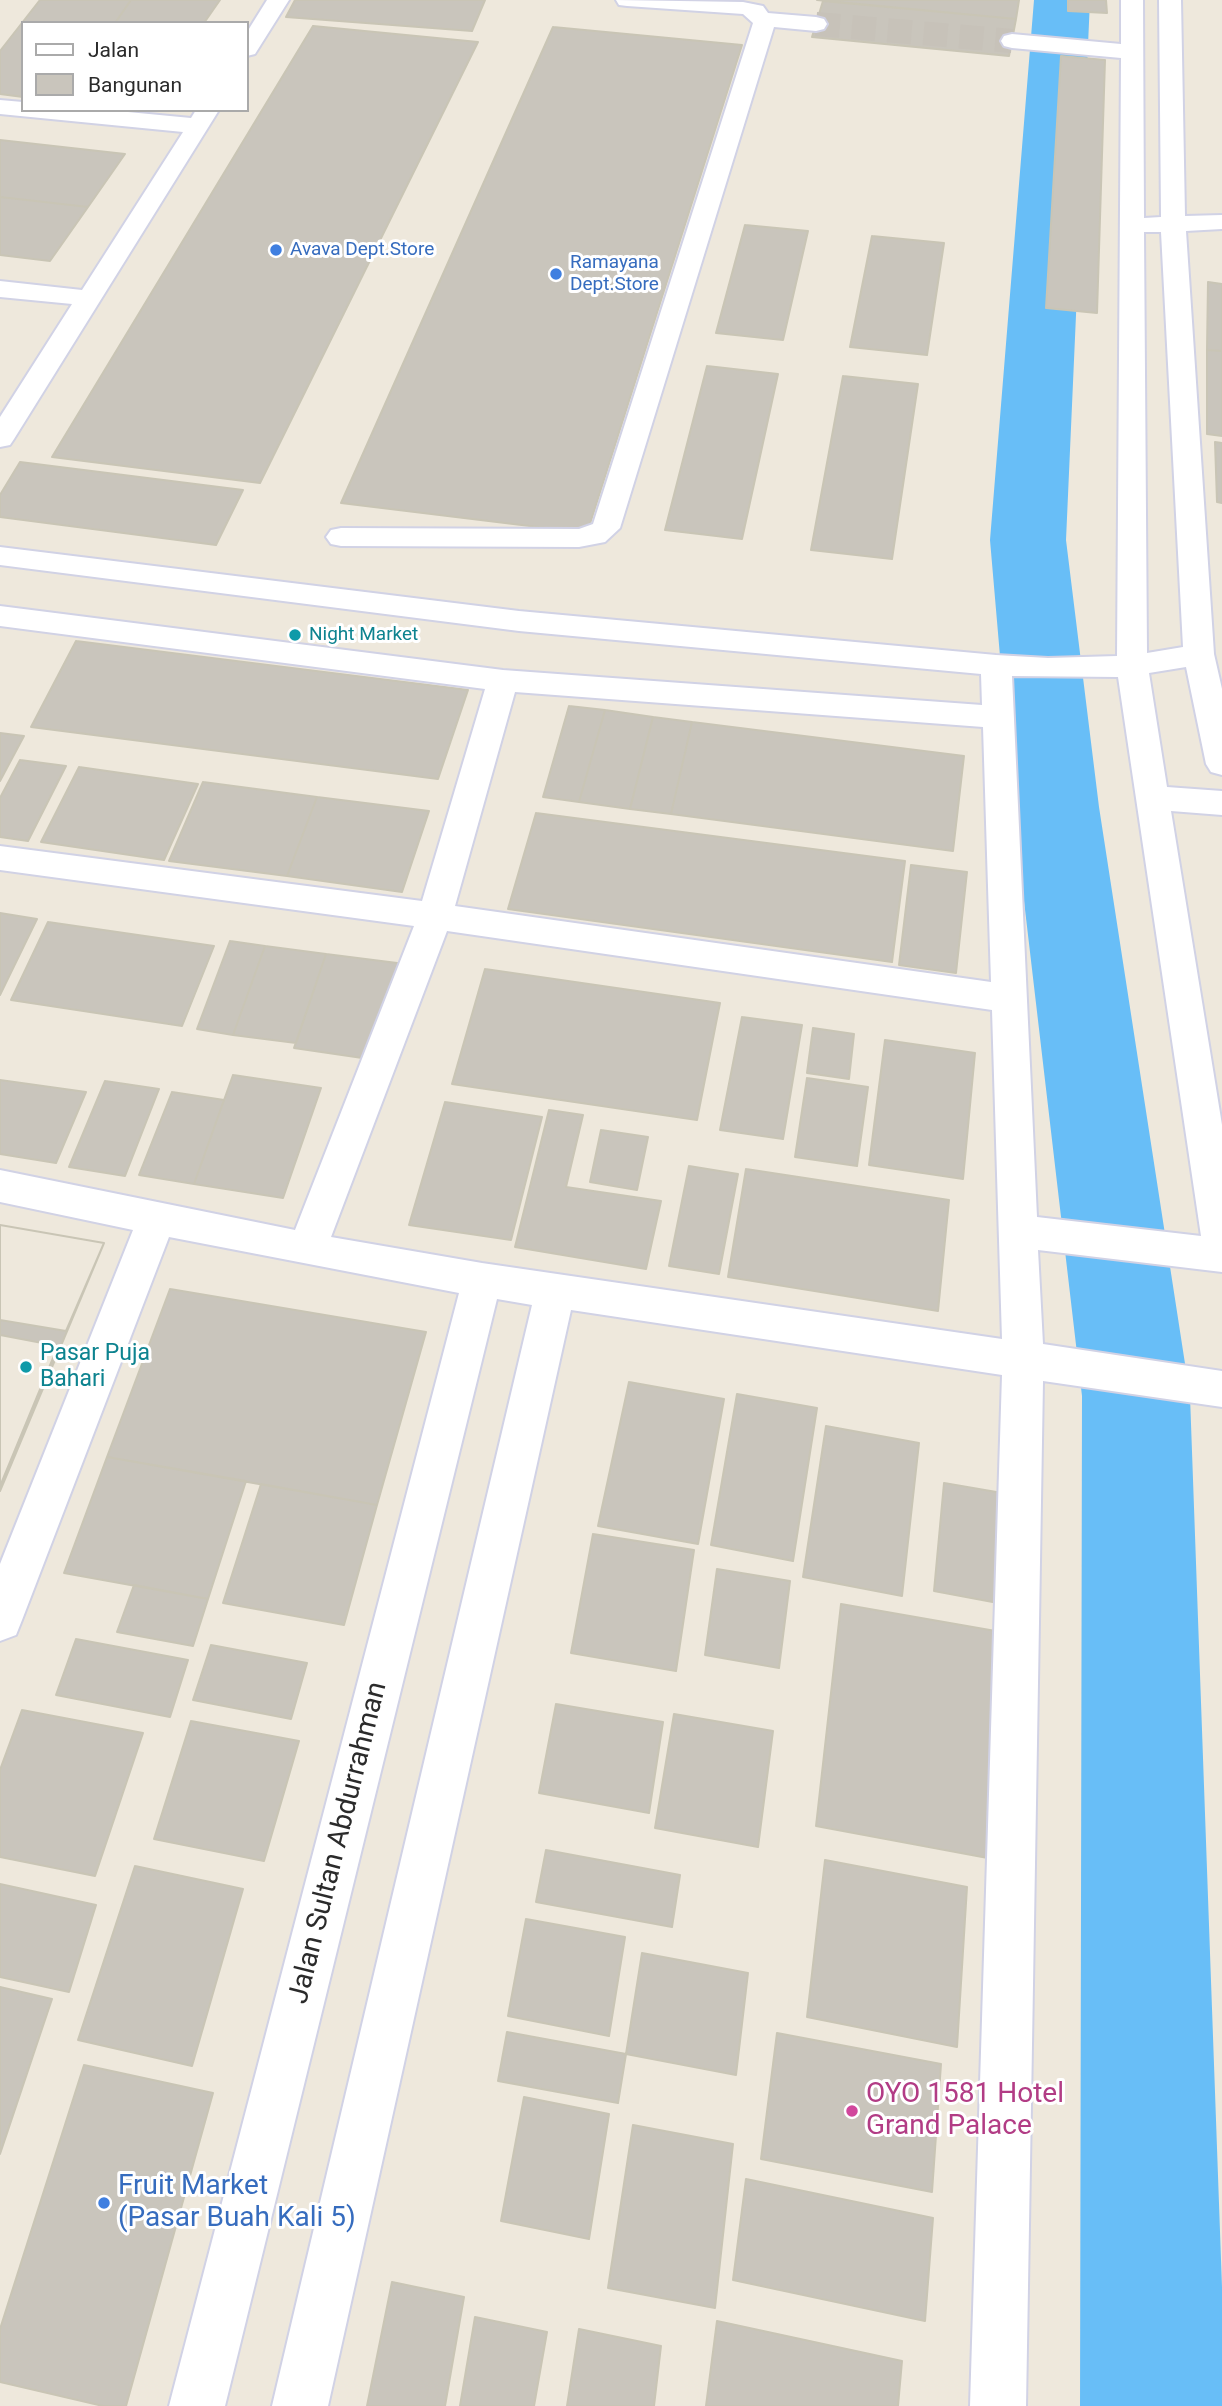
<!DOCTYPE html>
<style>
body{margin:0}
#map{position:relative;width:1222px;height:2406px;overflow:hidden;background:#eee8dc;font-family:Roboto,sans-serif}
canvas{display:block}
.legend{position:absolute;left:21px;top:21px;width:228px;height:91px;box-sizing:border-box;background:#fff;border:2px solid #aaa;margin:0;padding:9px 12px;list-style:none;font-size:21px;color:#2b2b2b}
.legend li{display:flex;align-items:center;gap:14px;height:35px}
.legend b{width:35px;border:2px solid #aaa}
</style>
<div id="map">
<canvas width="1222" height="2406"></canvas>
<ul class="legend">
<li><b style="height:9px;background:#fff"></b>Jalan</li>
<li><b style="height:19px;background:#c9c5bc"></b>Bangunan</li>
</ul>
</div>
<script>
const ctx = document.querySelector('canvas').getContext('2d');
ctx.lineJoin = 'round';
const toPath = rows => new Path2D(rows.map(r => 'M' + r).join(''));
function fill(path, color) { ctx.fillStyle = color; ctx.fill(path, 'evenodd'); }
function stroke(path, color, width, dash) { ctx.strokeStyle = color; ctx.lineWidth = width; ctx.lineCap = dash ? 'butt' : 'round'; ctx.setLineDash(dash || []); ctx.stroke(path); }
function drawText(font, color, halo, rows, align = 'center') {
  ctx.font = font + ' Roboto,sans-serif'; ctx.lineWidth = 6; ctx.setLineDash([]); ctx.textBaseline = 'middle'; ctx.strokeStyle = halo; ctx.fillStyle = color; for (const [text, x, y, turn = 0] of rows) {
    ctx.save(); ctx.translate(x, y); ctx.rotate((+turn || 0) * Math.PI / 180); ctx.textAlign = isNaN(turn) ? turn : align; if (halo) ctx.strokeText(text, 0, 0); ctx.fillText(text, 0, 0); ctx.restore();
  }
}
fill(toPath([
 [1034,0,1090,0,1066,540,1099,807,1190,1396,1222,2287,1222,2406,1080,2406,1082,1396,1013,807,990,540,1034,0]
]), '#68bef7');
const building = toPath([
 [40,0,131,0,115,23,23,23,23,97,0,94,0,51,40,0],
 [131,0,220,0,204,23,115,23,131,0],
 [295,0,485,0,472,31,286,17,295,0],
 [817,0,1019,0,1016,19,817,0],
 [1068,0,1106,0,1107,13,1068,11,1068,0],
 [823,1,1016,19,1009,56,812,37,823,1],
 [313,26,478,42,260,483,52,457,313,26],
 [553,27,742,45,587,533,341,503,553,27],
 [1061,56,1105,60,1097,313,1046,308,1061,56],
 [0,140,125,154,88,207,0,197,0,140],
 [0,197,88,207,50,261,0,255,0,197],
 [745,225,808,231,783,340,716,333,745,225],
 [872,236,944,243,927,355,850,347,872,236],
 [1208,282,1222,284,1222,351,1207,350,1208,282],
 [1207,350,1222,351,1222,436,1207,434,1207,350],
 [707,366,778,374,742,539,665,530,707,366],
 [843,376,918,384,892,559,811,550,843,376],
 [1215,442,1222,443,1222,503,1217,502,1215,442],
 [20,462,243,490,216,545,0,517,0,495,20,462],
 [76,641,468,690,438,779,31,727,76,641],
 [569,706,605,710,579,802,543,797,569,706],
 [605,710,653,717,630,809,579,802,605,710],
 [653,717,692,722,671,814,630,809,653,717],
 [692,722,964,756,953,851,671,814,692,722],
 [0,733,24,736,0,781,0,733],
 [20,760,66,766,28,841,0,837,0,798,20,760],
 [79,767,198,784,164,860,41,842,79,767],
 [203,782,317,797,287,876,169,861,203,782],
 [317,797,429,811,402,892,287,876,317,797],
 [536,813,905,861,892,962,508,909,536,813],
 [911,865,967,872,956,973,899,965,911,865],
 [0,913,37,919,0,995,0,913],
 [48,922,214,946,182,1026,11,1000,48,922],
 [230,941,265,946,233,1035,197,1029,230,941],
 [265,946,326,954,296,1043,233,1035,265,946],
 [326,954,405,964,376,1060,294,1048,326,954],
 [485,969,720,1003,697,1120,452,1084,485,969],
 [742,1017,802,1025,783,1139,720,1130,742,1017],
 [813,1028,854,1034,849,1079,807,1073,813,1028],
 [885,1040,975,1053,963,1179,869,1165,885,1040],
 [233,1075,321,1088,283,1198,194,1184,233,1075],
 [807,1078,868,1087,857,1166,795,1157,807,1078],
 [0,1080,86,1092,56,1163,0,1154,0,1080],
 [105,1081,159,1089,125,1176,69,1167,105,1081],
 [172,1092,224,1100,194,1184,139,1175,172,1092],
 [445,1102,542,1117,511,1240,409,1225,445,1102],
 [549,1110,583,1115,566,1187,661,1201,646,1269,515,1247,549,1110],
 [601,1130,648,1137,637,1190,590,1182,601,1130],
 [689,1166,738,1174,719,1274,669,1266,689,1166],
 [746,1169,949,1200,938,1311,728,1277,746,1169],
 [0,1225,104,1243,66,1331,0,1320,0,1225],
 [0,1225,104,1243,0,1491,0,1225],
 [170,1289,426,1332,377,1505,107,1457,170,1289],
 [0,1335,58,1346,0,1486,0,1335],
 [629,1382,724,1399,698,1544,598,1526,629,1382],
 [737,1394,817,1408,793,1561,711,1545,737,1394],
 [826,1426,919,1443,902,1596,803,1577,826,1426],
 [107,1457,246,1481,208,1599,64,1573,107,1457],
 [944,1483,1008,1494,998,1603,934,1591,944,1483],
 [261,1484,377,1505,344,1625,223,1603,261,1484],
 [593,1534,694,1550,676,1671,571,1653,593,1534],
 [717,1569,790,1581,779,1668,705,1655,717,1569],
 [134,1585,208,1599,193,1646,117,1632,134,1585],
 [841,1604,1007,1633,993,1859,816,1826,841,1604],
 [76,1639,188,1660,170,1717,56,1695,76,1639],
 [211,1645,307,1663,291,1719,193,1700,211,1645],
 [556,1704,663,1722,649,1813,539,1793,556,1704],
 [22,1710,143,1733,95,1876,0,1857,0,1770,22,1710],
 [674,1714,773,1731,758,1847,655,1828,674,1714],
 [191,1721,299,1741,264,1861,154,1839,191,1721],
 [546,1850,680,1875,672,1927,536,1902,546,1850],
 [825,1860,967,1887,957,2047,807,2017,825,1860],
 [135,1866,243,1889,192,2066,78,2040,135,1866],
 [0,1884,96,1905,69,1992,0,1977,0,1884],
 [526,1919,625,1937,609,2036,508,2016,526,1919],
 [642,1953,748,1973,736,2075,626,2054,642,1953],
 [0,1987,52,1999,0,2154,0,1987],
 [507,2032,626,2054,618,2103,498,2081,507,2032],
 [777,2033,941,2064,932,2192,761,2159,777,2033],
 [84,2065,213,2093,126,2406,103,2406,0,2382,0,2329,84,2065],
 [524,2097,609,2114,589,2239,501,2221,524,2097],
 [633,2125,733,2144,715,2308,608,2288,633,2125],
 [746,2179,933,2218,925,2321,733,2280,746,2179],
 [392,2282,464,2297,445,2406,367,2406,392,2282],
 [475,2317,547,2332,534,2406,460,2406,475,2317],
 [717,2321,902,2361,898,2406,706,2406,717,2321],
 [579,2329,661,2346,654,2406,567,2406,579,2329]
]);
fill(building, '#c9c5bc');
stroke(building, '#c9c5b5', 2);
stroke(toPath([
 [816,24,1012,41]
]), '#c7c2b9', 24, [24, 12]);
const minor = toPath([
 [267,0,289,0,255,54,247,56,247,32,267,0],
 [616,0,743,2,763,6,768,13,816,17,824,19,827,24,824,29,816,31,774,27,620,528,605,542,579,547,341,546,331,544,326,537,331,530,341,528,579,529,593,524,753,23,743,14,627,6,619,5,616,0],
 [1121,0,1143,0,1144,218,1161,217,1159,0,1181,0,1185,216,1222,215,1222,229,1186,231,1214,654,1222,689,1222,775,1211,772,1206,764,1186,667,1149,673,1167,787,1222,791,1222,815,1171,811,1222,1125,1222,1272,1038,1250,1043,1344,1222,1371,1222,1407,1043,1381,1026,2406,970,2406,1002,1375,571,1310,328,2406,272,2406,532,1305,497,1299,225,2406,169,2406,459,1293,169,1237,22,1620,16,1635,0,1641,0,1564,133,1230,0,1202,0,1170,295,1230,414,926,0,870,0,846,422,901,485,689,0,626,0,606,503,670,982,705,981,674,519,631,0,565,0,547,519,611,996,655,1048,658,1117,656,1121,58,1012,48,1004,46,1001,41,1004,36,1012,34,1121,44,1121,0],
 [1144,232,1161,232,1183,647,1147,653,1144,232],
 [1012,676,1118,677,1201,1236,1037,1217,1012,676],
 [515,692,983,727,991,982,455,906,515,692],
 [447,931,992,1010,1002,1339,482,1263,331,1237,447,931],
 [0,100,23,102,23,110,107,110,191,118,196,110,219,110,14,439,10,445,0,447,0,417,72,304,0,297,0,281,82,290,183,132,0,114,0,100]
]);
stroke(minor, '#d1d2e5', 4);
fill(minor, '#fff');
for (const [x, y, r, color] of [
 [276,250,7,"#3f7fe0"],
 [556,274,7,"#3f7fe0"],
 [295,635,7,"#0f9aa8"],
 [26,1367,7,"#0f9aa8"],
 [852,2111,7,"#d1479c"],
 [104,2203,7,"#3f7fe0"]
]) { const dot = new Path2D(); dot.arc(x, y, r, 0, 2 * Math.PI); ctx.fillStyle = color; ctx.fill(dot); stroke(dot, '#fff', 2.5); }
drawText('19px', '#366cbe', '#fff', [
 ["Avava Dept.Store",290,250],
 ["Ramayana",570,263],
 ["Dept.Store",570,285]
], 'left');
drawText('19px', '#0d838f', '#fff', [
 ["Night Market",309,635]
], 'left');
drawText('23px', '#0d838f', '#fff', [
 ["Pasar Puja",40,1354],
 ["Bahari",40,1380]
], 'left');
drawText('28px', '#2b2b2b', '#fff', [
 ["Jalan Sultan Abdurrahman",339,1843,-76]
]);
drawText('28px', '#b23c85', '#fff', [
 ["OYO 1581 Hotel",866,2095],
 ["Grand Palace",866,2127]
], 'left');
drawText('28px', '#366cbe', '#fff', [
 ["Fruit Market",118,2187],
 ["(Pasar Buah Kali 5)",118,2219]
], 'left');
</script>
